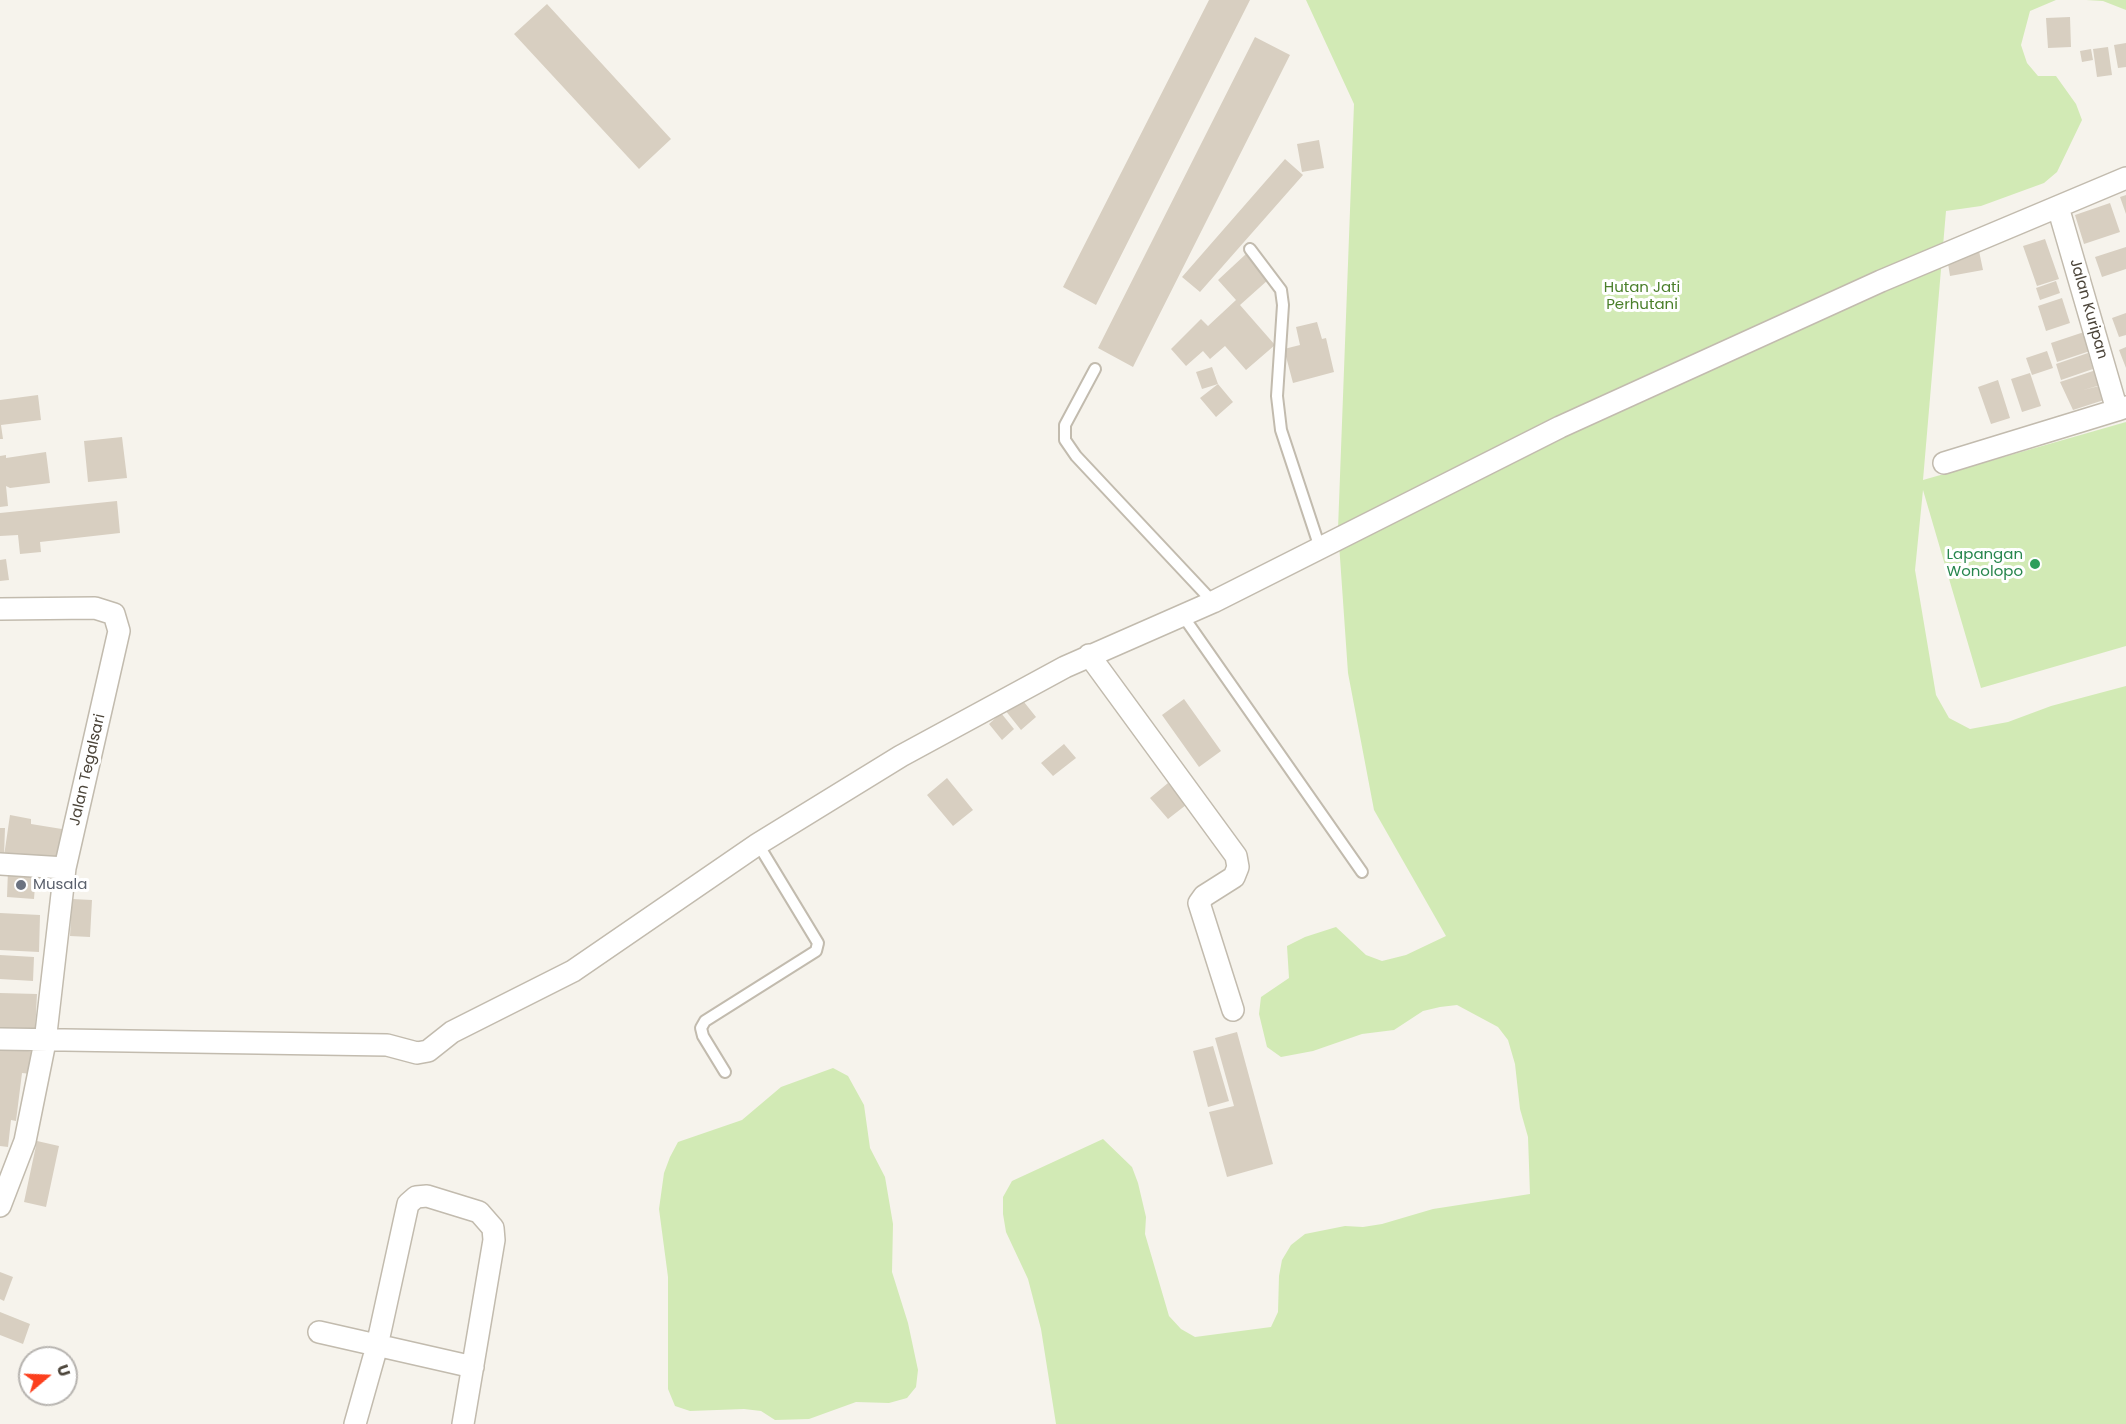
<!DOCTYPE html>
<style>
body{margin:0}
#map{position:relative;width:2126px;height:1424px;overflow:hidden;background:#f6f3ec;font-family:Poppins,sans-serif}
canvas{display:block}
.north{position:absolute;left:18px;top:1346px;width:60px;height:60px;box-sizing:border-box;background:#fff;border:2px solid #b7b4b0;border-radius:50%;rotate:71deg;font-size:16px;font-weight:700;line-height:24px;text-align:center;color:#4b4439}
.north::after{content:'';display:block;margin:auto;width:21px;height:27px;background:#fc3f1d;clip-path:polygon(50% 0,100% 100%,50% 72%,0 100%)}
</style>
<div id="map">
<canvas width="2126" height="1424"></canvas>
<div class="north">U</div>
</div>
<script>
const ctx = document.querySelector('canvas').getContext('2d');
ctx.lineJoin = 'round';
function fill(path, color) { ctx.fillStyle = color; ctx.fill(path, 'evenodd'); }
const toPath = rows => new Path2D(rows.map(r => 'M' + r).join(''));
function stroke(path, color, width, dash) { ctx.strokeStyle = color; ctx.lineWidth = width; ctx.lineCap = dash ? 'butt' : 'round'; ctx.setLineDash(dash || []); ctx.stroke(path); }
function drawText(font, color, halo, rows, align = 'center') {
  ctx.font = font + ' Poppins,sans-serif'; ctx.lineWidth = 6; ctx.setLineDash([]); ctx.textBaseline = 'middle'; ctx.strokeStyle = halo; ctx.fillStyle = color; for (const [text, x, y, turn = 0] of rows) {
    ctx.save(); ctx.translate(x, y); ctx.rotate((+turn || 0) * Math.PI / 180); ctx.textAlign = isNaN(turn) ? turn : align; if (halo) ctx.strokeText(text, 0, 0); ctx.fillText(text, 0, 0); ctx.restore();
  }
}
fill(toPath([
 [1306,0,2056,0,2030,11,2021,45,2027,63,2038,76,2056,76,2076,104,2082,120,2057,172,2044,183,1981,206,1946,211,1923,480,2126,422,2126,646,1981,688,1923,490,1915,570,1936,695,1949,718,1970,729,2008,722,2051,706,2126,686,2126,1424,1056,1424,1041,1329,1028,1279,1006,1232,1003,1214,1003,1197,1012,1181,1103,1139,1132,1167,1138,1183,1146,1217,1145,1234,1169,1316,1181,1329,1195,1337,1271,1327,1278,1312,1279,1276,1282,1260,1291,1245,1305,1234,1345,1226,1363,1227,1382,1224,1433,1209,1530,1194,1528,1137,1520,1109,1515,1064,1508,1040,1498,1027,1457,1005,1440,1007,1423,1011,1394,1030,1362,1034,1313,1051,1281,1057,1267,1047,1259,1014,1261,997,1289,978,1287,946,1305,937,1336,927,1366,955,1382,961,1406,955,1446,936,1374,810,1348,673,1338,529,1354,104],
 [2086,0,2126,0,2126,10,2103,1],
 [833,1068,848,1076,864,1105,870,1148,885,1177,893,1224,892,1272,908,1323,918,1370,916,1387,907,1398,889,1403,856,1402,809,1419,775,1420,761,1411,744,1409,690,1411,675,1406,668,1389,668,1277,659,1209,664,1173,670,1157,678,1142,742,1120,781,1087]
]), '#d2eab5');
fill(toPath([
 [1209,0,1250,0,1096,305,1063,287],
 [547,4,671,139,639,169,514,34],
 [2070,17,2071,47,2048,48,2046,18],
 [1255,37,1290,55,1133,367,1098,348],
 [2126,43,2126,67,2118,68,2114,45],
 [2108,47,2112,75,2097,77,2093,49],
 [2091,49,2093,60,2082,62,2080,51],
 [1319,140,1324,168,1302,172,1297,144],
 [1285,159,1303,175,1200,292,1182,277],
 [2126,195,2126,214,2120,197],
 [2110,203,2120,232,2084,244,2075,215],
 [2045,239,2059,279,2037,286,2023,246],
 [2126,247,2126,269,2102,277,2095,257],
 [1979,251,1983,270,1950,276,1947,257],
 [1246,254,1268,280,1240,305,1275,345,1246,370,1225,346,1210,359,1203,351,1186,366,1171,349,1201,319,1208,326,1236,300,1218,280],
 [2056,281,2060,293,2040,300,2036,288],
 [2062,298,2070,323,2046,331,2038,306],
 [2126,313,2126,335,2119,337,2112,318],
 [1317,322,1322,339,1326,338,1334,372,1293,383,1284,349,1300,345,1296,327],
 [2084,332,2090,351,2057,362,2051,343],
 [2126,347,2126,368,2119,350],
 [2047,351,2053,368,2032,375,2026,358],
 [2088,353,2093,369,2061,380,2056,364],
 [1212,367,1218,384,1233,402,1216,417,1200,398,1218,384,1202,389,1196,372],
 [2096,370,2101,385,2083,390,2099,386,2104,400,2073,410,2060,382],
 [2030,373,2041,406,2022,412,2011,379],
 [1998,380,2010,418,1991,424,1978,387],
 [38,395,41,420,1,425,3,439,0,439,0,400],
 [122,437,127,478,88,482,84,441],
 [46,452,50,483,10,488,6,486,8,506,0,507,0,456,6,455,6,458],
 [117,501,120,533,40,542,41,552,20,554,18,535,0,536,0,513],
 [6,559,9,580,0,581,0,560],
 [1020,697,1036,717,1021,730,1005,710],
 [1184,699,1221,751,1199,767,1162,715],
 [1001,713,1014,729,1002,740,989,724],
 [1064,744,1076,758,1053,776,1041,763],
 [947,778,973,810,953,826,927,795],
 [1168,783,1186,805,1168,819,1150,798],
 [10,815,31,819,31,824,68,830,63,865,0,860,0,828,5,828,4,856],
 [8,870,36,872,34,899,7,897],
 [72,899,92,900,90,937,70,936],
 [0,913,40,915,39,952,0,950],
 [0,955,34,957,33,981,0,979],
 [0,993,37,994,35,1034,0,1032],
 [1237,1032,1273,1164,1227,1177,1209,1112,1234,1106,1215,1038],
 [1213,1046,1229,1101,1208,1107,1193,1051],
 [0,1047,35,1052,32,1074,22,1073,16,1121,11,1120,8,1147,0,1146],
 [37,1141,59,1146,46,1207,24,1202],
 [0,1272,13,1277,4,1301,0,1299],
 [0,1312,30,1324,23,1344,0,1335]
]), '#d8cfc1');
const lane = toPath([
 [1250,249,1281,290,1283,305,1277,396,1281,430,1320,548],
 [1095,369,1065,425,1065,440,1076,456,1213,602],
 [1183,616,1362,872],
 [725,1072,703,1036,701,1028,705,1021,816,951,818,943,758,844]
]);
const street = toPath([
 [2058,207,2117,410,2126,407],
 [1944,463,2117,410],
 [0,609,95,608,114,614,119,631,65,868,45,1042,25,1141,0,1206],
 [1089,655,1236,856,1238,867,1234,877,1204,896,1199,903,1233,1010],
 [0,864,65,868],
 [0,1039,387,1045,417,1053,428,1051,452,1032,573,971,758,844,901,756,1065,667,1213,602,1560,427,1881,281,2126,178],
 [319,1332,473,1367],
 [355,1424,377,1346,408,1204,416,1197,427,1196,479,1212,493,1228,494,1240,463,1424]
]);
stroke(lane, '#c2bbae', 14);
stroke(street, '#c2bbae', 24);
stroke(lane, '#fff', 10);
stroke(street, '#fff', 21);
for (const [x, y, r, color] of [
 [2035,564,6,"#2e9e5b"],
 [21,885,6,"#6b7280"]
]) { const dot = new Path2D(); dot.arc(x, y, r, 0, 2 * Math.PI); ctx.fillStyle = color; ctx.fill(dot); stroke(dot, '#fff', 2); }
drawText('15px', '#4a7f2a', '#fff', [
 ["Hutan Jati",1642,288],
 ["Perhutani",1642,305]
]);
drawText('15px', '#4b4439', '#fff', [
 ["Jalan Kuripan",2088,309,74],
 ["Jalan Tegalsari",88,770,-77]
]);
drawText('15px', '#27864d', '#fff', [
 ["Lapangan",2023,555],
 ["Wonolopo",2023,572]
], 'right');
drawText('15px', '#5b616d', '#fff', [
 ["Musala",33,885]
], 'left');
</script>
